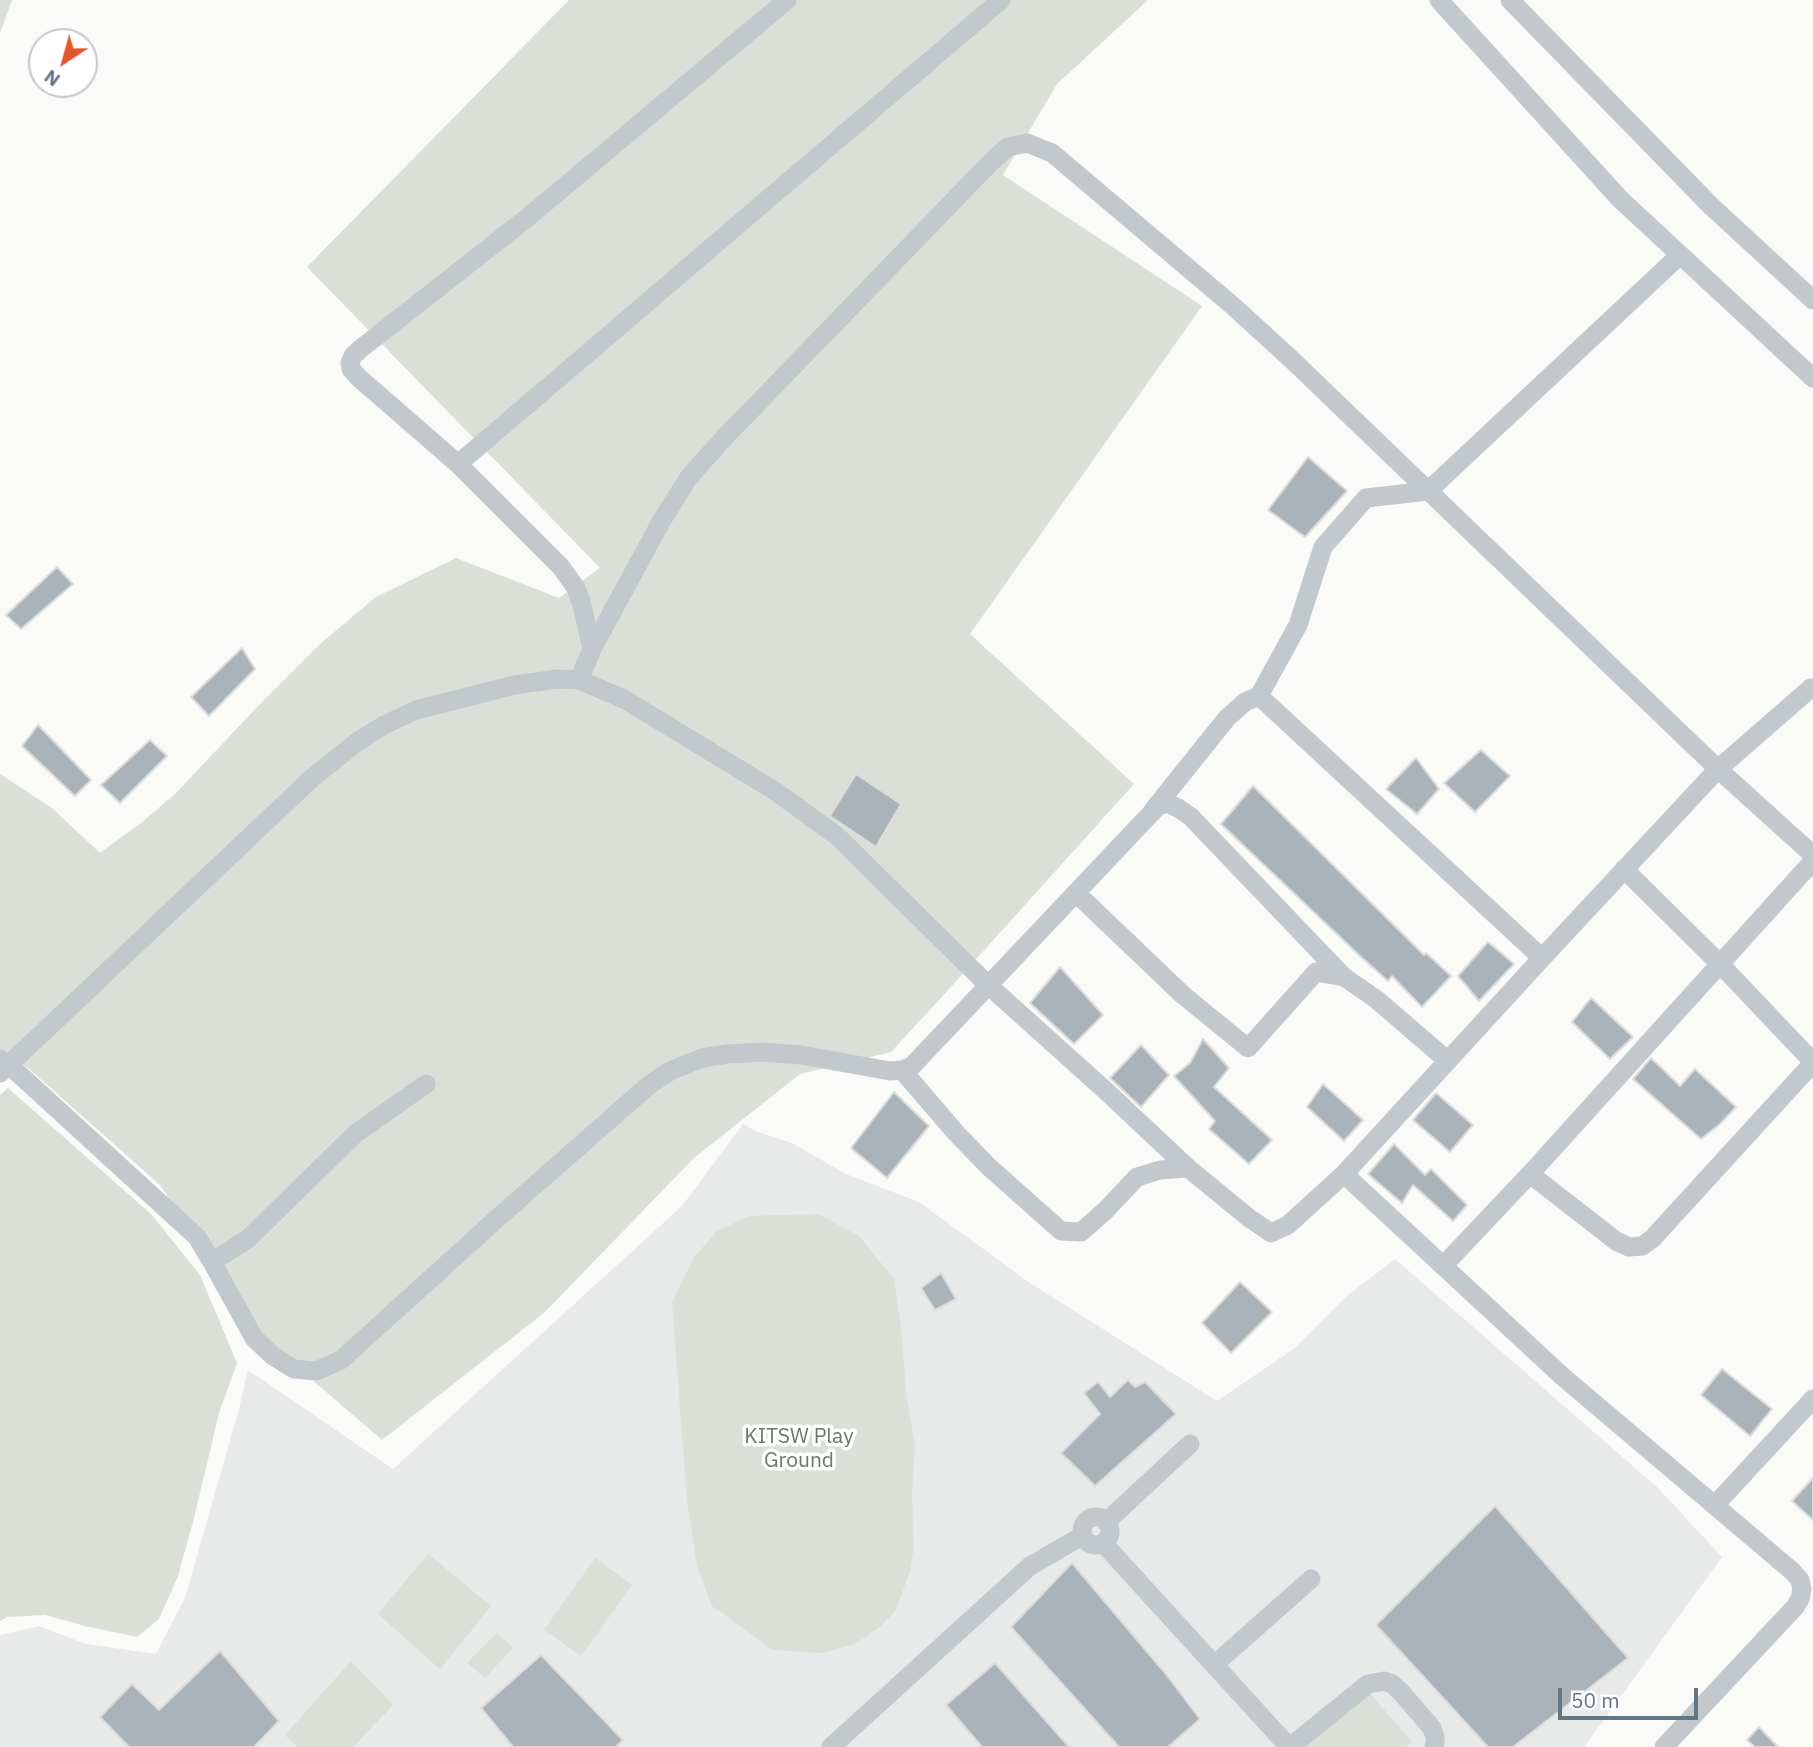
<!DOCTYPE html>
<style>
body{margin:0}
#map{position:relative;width:1813px;height:1747px;overflow:hidden;background:#fafaf8;font-family:"IBM Plex Sans",sans-serif}
canvas{display:block}
.north{position:absolute;left:28px;top:28px;width:70px;height:70px;box-sizing:border-box;background:#fff;border:2px solid #c1c8cd;border-radius:50%;rotate:216deg;font-size:19px;font-weight:700;line-height:28px;text-align:center;color:#657683}
.north::after{content:'';display:block;margin:auto;width:24px;height:32px;background:#e4572e;clip-path:polygon(50% 0,100% 100%,50% 72%,0 100%)}
.scale{position:absolute;left:1558px;top:1688px;width:140px;height:32px;box-sizing:border-box;border:4px solid #657683;border-top:0;padding-left:9px;font-size:21px;line-height:24px;white-space:nowrap;color:#657683;-webkit-text-stroke:5px #fff;paint-order:stroke}
</style>
<div id="map">
<canvas width="1813" height="1747"></canvas>
<div class="north">N</div>
<div class="scale">50 m</div>
</div>
<script>
const ctx = document.querySelector('canvas').getContext('2d');
ctx.lineJoin = 'round';
function fill(path, color) { ctx.fillStyle = color; ctx.fill(path, 'evenodd'); }
const toPath = rows => new Path2D(rows.map(r => 'M' + r).join(''));
function stroke(path, color, width, dash) { ctx.strokeStyle = color; ctx.lineWidth = width; ctx.lineCap = dash ? 'butt' : 'round'; ctx.setLineDash(dash || []); ctx.stroke(path); }
function drawText(font, color, halo, rows, align = 'center') {
  ctx.font = font + ' "IBM Plex Sans",sans-serif'; ctx.lineWidth = 7; ctx.setLineDash([]); ctx.textBaseline = 'middle'; ctx.strokeStyle = halo; ctx.fillStyle = color; for (const [text, x, y, turn = 0] of rows) {
    ctx.save(); ctx.translate(x, y); ctx.rotate((+turn || 0) * Math.PI / 180); ctx.textAlign = isNaN(turn) ? turn : align; if (halo) ctx.strokeText(text, 0, 0); ctx.fillText(text, 0, 0); ctx.restore();
  }
}
fill(toPath([
 [743,1124,755,1131,792,1143,846,1174,919,1202,1030,1283,1217,1401,1295,1348,1348,1295,1395,1259,1657,1487,1722,1557,1584,1747,0,1747,0,1635,39,1626,86,1644,156,1654,185,1598,239,1409,248,1370,393,1469,682,1206]
]), '#e8e9e9');
fill(toPath([
 [0,0,12,0,0,33],
 [569,0,1148,0,1057,84,1003,175,1202,306,970,634,1134,784,950,988,891,1052,800,1074,694,1158,545,1312,382,1440,266,1340,160,1185,27,1067,0,1049,0,774,53,809,100,853,141,823,175,794,261,703,320,644,376,597,456,558,559,598,600,568,307,267],
 [8,1088,151,1214,200,1275,237,1363,219,1413,194,1518,178,1576,159,1619,137,1637,85,1626,45,1615,7,1617,0,1621,0,1095],
 [818,1214,859,1236,894,1279,902,1336,906,1394,915,1444,912,1495,914,1546,910,1571,896,1610,881,1626,855,1644,821,1653,773,1650,712,1606,697,1566,687,1501,672,1302,694,1257,717,1231,750,1216],
 [428,1554,491,1606,440,1669,378,1614],
 [595,1558,632,1585,581,1656,544,1630],
 [497,1633,513,1648,485,1678,467,1663],
 [351,1661,393,1705,353,1747,297,1747,285,1735],
 [1368,1691,1412,1742,1406,1747,1302,1747]
]), '#dadfd7');
const building = toPath([
 [1308,457,1347,491,1305,537,1268,510,1308,457],
 [57,567,73,584,21,629,6,615,57,567],
 [242,648,255,669,209,716,191,697,242,648],
 [38,725,91,780,75,796,22,746,38,725],
 [150,740,167,756,120,803,101,785,150,740],
 [1481,750,1510,776,1475,812,1444,783,1481,750],
 [1416,758,1439,789,1417,814,1386,789,1416,758],
 [856,774,901,804,876,847,830,816,856,774],
 [1253,786,1424,955,1426,953,1451,976,1422,1007,1392,976,1388,981,1359,955,1221,824,1253,786],
 [1488,942,1514,964,1479,1001,1458,976,1488,942],
 [1060,967,1103,1015,1074,1044,1030,1003,1060,967],
 [1591,998,1633,1037,1610,1059,1572,1022,1591,998],
 [1203,1039,1229,1068,1214,1087,1272,1140,1249,1164,1209,1129,1215,1121,1174,1076,1190,1063,1203,1039],
 [1141,1045,1169,1075,1141,1107,1110,1078,1141,1045],
 [1651,1058,1680,1086,1695,1069,1736,1107,1720,1124,1701,1139,1633,1079,1651,1058],
 [1323,1084,1363,1120,1344,1141,1307,1107,1323,1084],
 [894,1092,929,1126,887,1178,851,1148,894,1092],
 [1436,1093,1473,1125,1450,1152,1413,1120,1436,1093],
 [1394,1144,1425,1175,1431,1169,1467,1205,1453,1221,1413,1185,1402,1203,1368,1174,1394,1144],
 [941,1273,956,1299,935,1310,921,1288,941,1273],
 [1240,1282,1272,1312,1231,1353,1202,1323,1240,1282],
 [1722,1369,1772,1409,1750,1436,1701,1395,1722,1369],
 [1128,1380,1135,1387,1145,1382,1176,1414,1095,1486,1061,1453,1100,1414,1084,1393,1098,1382,1110,1397,1128,1380],
 [1813,1478,1813,1520,1792,1501,1813,1478],
 [1495,1506,1628,1658,1513,1747,1488,1747,1376,1625,1495,1506],
 [1072,1563,1165,1673,1200,1719,1168,1747,1119,1747,1011,1627,1072,1563],
 [220,1651,279,1721,254,1747,129,1747,100,1717,132,1684,159,1710,220,1651],
 [541,1655,623,1740,616,1747,513,1747,481,1708,541,1655],
 [995,1663,1069,1747,982,1747,946,1705,995,1663],
 [1759,1727,1778,1747,1755,1747,1747,1740,1759,1727]
]);
fill(building, '#aab3b9');
stroke(building, '#dcdcda', 2);
stroke(toPath([
 [1439,0,1620,199,1813,378],
 [1510,0,1711,206,1813,300],
 [458,464,1001,0],
 [592,649,582,605,576,588,561,567,458,464,358,377,351,369,350,363,353,356,359,350,527,218,787,0],
 [579,680,592,649,662,520,689,477,724,438,992,161,1008,147,1027,143,1052,153,1233,306,1291,359,1718,769,1813,855],
 [1259,696,1298,625,1323,547,1366,498,1428,491,1680,255],
 [1154,809,1227,718,1245,702,1259,696,1542,958],
 [1624,869,1720,964,1813,1062],
 [1076,893,1183,995,1248,1048,1316,972,1344,977,1376,999,1448,1061],
 [0,1059,8,1064,197,1237,212,1262,254,1338,273,1356,294,1369,316,1371,341,1360,501,1215,649,1085,670,1071,702,1058,728,1054,763,1052,801,1055,890,1071,902,1070,912,1066,1158,806,1167,803,1178,808,1191,817,1344,977],
 [902,1070,956,1133,989,1167,1061,1231,1081,1232,1105,1211,1137,1177,1160,1170,1188,1168],
 [0,1073,312,778,357,742,384,725,416,710,514,685,557,679,579,680,624,699,775,791,837,836,988,985,1106,1091,1188,1168,1249,1218,1271,1233,1288,1225,1344,1174,1542,958,1718,769,1811,688],
 [1344,1174,1562,1376,1792,1571,1800,1580,1802,1589,1800,1599,1795,1607,1664,1747],
 [1530,1174,1616,1241,1629,1247,1642,1246,1652,1239,1813,1063],
 [212,1262,249,1238,355,1134,426,1084],
 [1443,1266,1530,1174,1813,861],
 [1715,1505,1813,1399],
 '1082 1531a14 14 0 1 1 28 0a14 14 0 1 1-28 0Z',
 [1106,1522,1190,1444],
 [1103,1543,1289,1747],
 [1214,1665,1311,1579],
 [831,1747,1030,1566,1082,1536],
 [1290,1747,1368,1684,1384,1681,1392,1684,1400,1691,1432,1728,1435,1737,1435,1744,1434,1747]
]), '#c3c8cc', 19);
drawText('21px', '#687a64', '#fff', [
 ["KITSW Play",799,1437],
 ["Ground",799,1461]
]);
</script>
